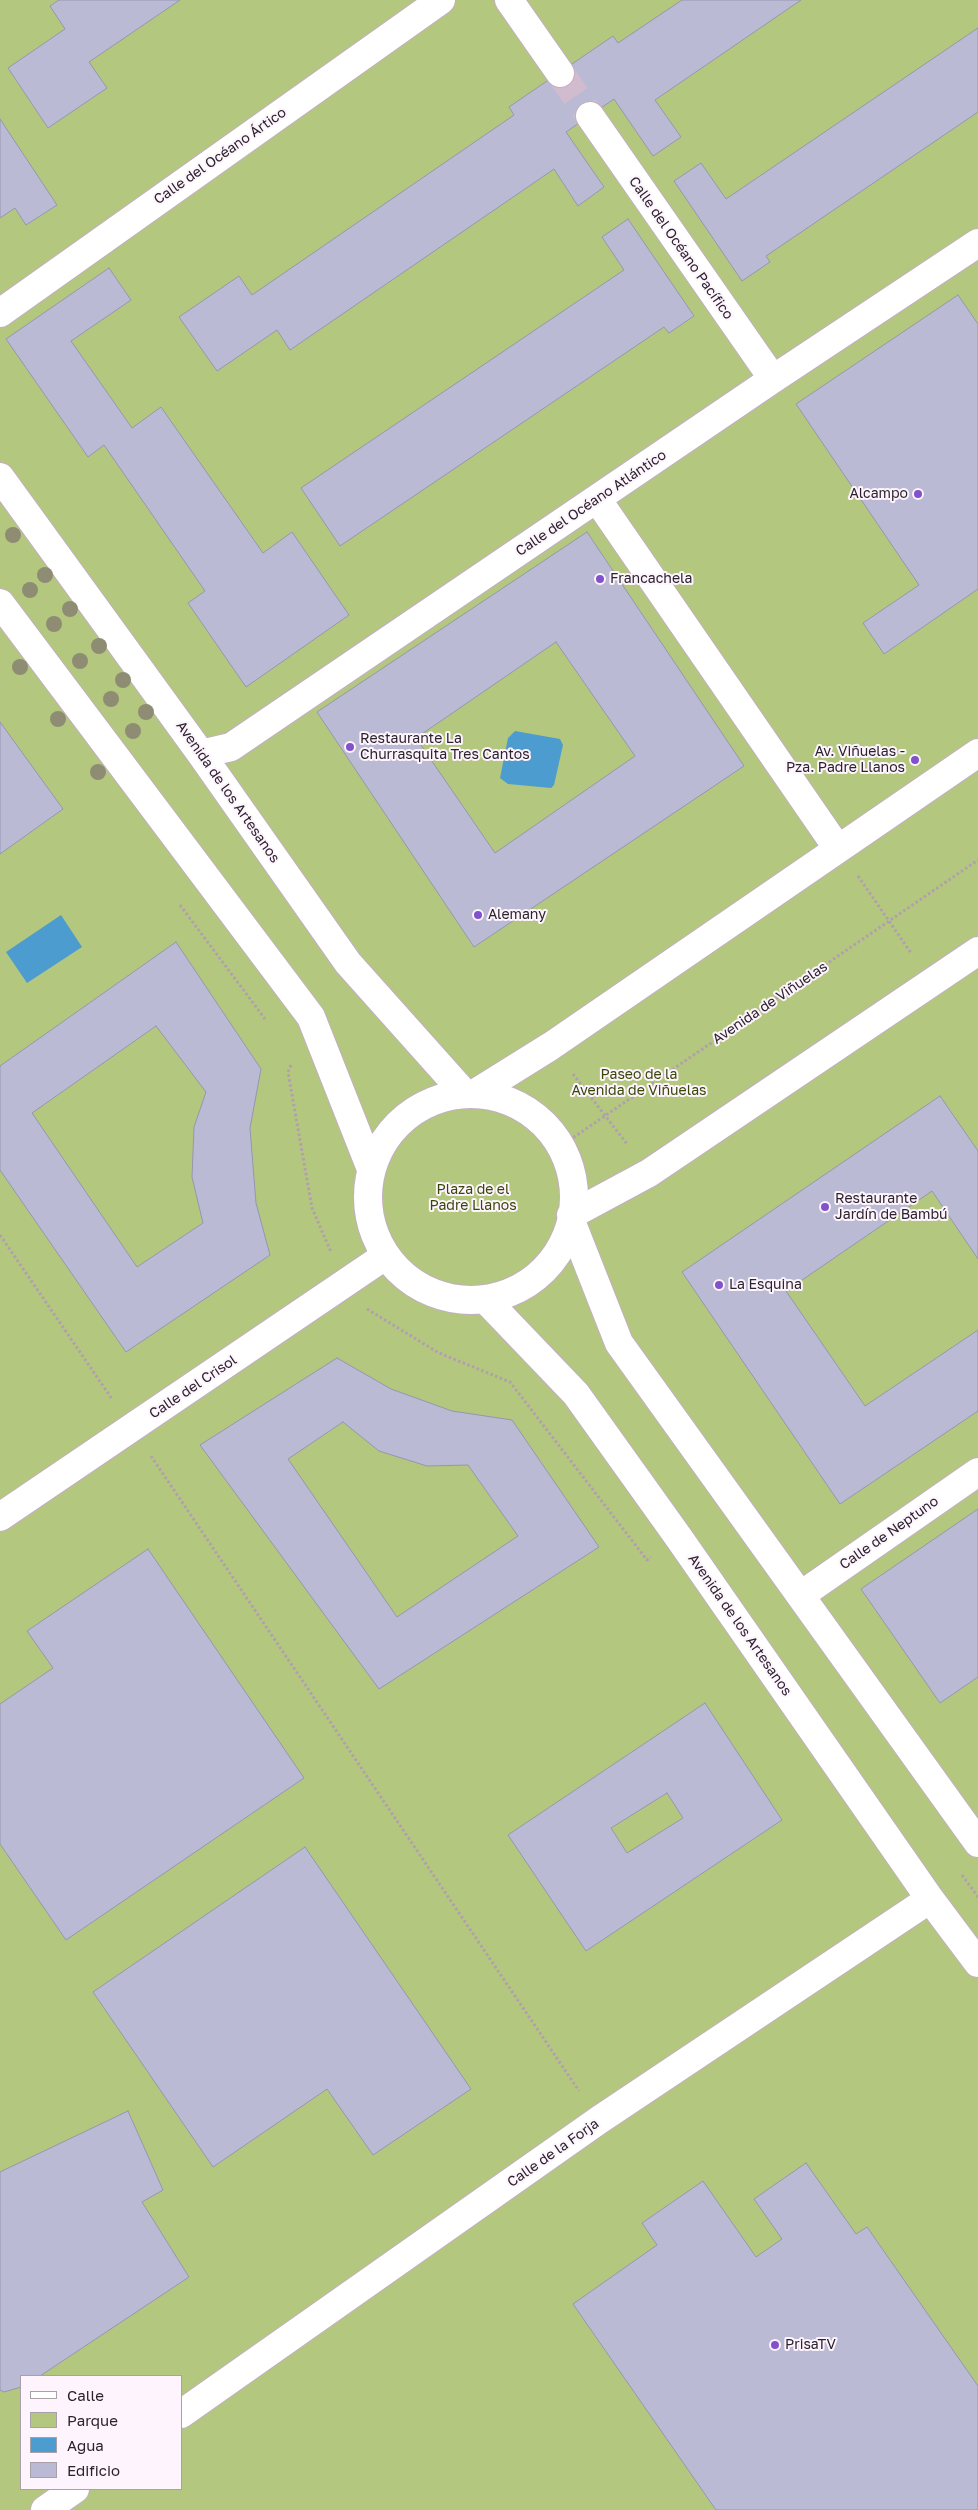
<!DOCTYPE html>
<meta charset="utf-8">
<style>
body{margin:0}
#map{position:relative;width:978px;height:2510px;overflow:hidden;background:#f9e2f7;font-family:"Golos Text",sans-serif}
canvas{display:block}
.legend{position:absolute;left:20px;top:2375px;width:162px;height:115px;box-sizing:border-box;background:#fdf4fd;border:1px solid #a9a0a9;margin:0;padding:6px 9px;list-style:none;font-size:15px;color:#2b232b}
.legend li{display:flex;align-items:center;gap:10px;height:25px}
.legend b{width:25px;border:1px solid #a9a0a9}
</style>
<div id="map">
<canvas width="978" height="2510"></canvas>
<ul class="legend">
<li><b style="height:6px;background:#fff"></b>Calle</li>
<li><b style="height:14px;background:#b3c87e"></b>Parque</li>
<li><b style="height:14px;background:#4c9ccf"></b>Agua</li>
<li><b style="height:14px;background:#bbbad4"></b>Edificio</li>
</ul>
</div>
<script>
const ctx = document.querySelector('canvas').getContext('2d');
ctx.lineJoin = 'round';
function fill(path, color) { ctx.fillStyle = color; ctx.fill(path, 'evenodd'); }
const toPath = rows => new Path2D(rows.map(r => 'M' + r).join(''));
function stroke(path, color, width, dash) { ctx.strokeStyle = color; ctx.lineWidth = width; ctx.lineCap = dash ? 'butt' : 'round'; ctx.setLineDash(dash || []); ctx.stroke(path); }
function drawText(font, color, halo, rows, align = 'center') {
  ctx.font = font + ' "Golos Text",sans-serif'; ctx.lineWidth = 4; ctx.setLineDash([]); ctx.textBaseline = 'middle'; ctx.strokeStyle = halo; ctx.fillStyle = color; for (const [text, x, y, turn = 0] of rows) {
    ctx.save(); ctx.translate(x, y); ctx.rotate((+turn || 0) * Math.PI / 180); ctx.textAlign = isNaN(turn) ? turn : align; if (halo) ctx.strokeText(text, 0, 0); ctx.fillText(text, 0, 0); ctx.restore();
  }
}
fill(toPath([
 [0,0,978,0,978,2510,0,2510],
 [21,2376,181,2376,181,2489,21,2489]
]), '#b3c87e');
fill(toPath([
 [515,731,560,739,563,745,554,785,551,788,508,784,500,778,508,738],
 [61,915,82,947,27,983,6,952]
]), '#4c9ccf');
const building = toPath([
 [59,0,180,0,89,62,107,88,48,128,8,68,65,29,50,6,59,0],
 [682,0,801,0,655,100,681,137,653,156,614,99,566,132,604,187,578,206,554,169,290,350,277,330,217,371,179,317,239,276,252,295,514,115,509,107,613,36,618,43,682,0],
 [978,28,978,112,766,256,770,262,742,281,674,181,701,163,726,199,978,28],
 [0,119,57,205,26,225,15,208,0,218,0,119],
 [628,219,694,316,669,333,664,327,340,546,301,488,624,270,602,237,628,219],
 [109,268,131,300,71,341,132,428,161,407,263,553,292,532,349,615,246,687,188,603,205,591,104,445,88,457,6,339,109,268],
 [958,295,978,324,978,589,884,654,863,623,919,585,796,404,958,295],
 [587,532,744,766,474,947,317,712,587,532],
 [556,642,635,756,495,853,416,738,556,642],
 [0,722,63,809,0,854,0,722],
 [176,942,261,1069,250,1128,256,1203,270,1255,126,1352,0,1170,0,1066,176,942],
 [156,1026,206,1092,194,1127,192,1177,203,1223,137,1267,32,1113,156,1026],
 [940,1096,978,1151,978,1259,932,1191,786,1291,865,1406,978,1330,978,1411,840,1504,682,1272,940,1096],
 [337,1358,391,1389,452,1411,512,1420,599,1547,379,1689,200,1445,337,1358],
 [343,1422,379,1451,427,1466,468,1465,518,1536,397,1617,288,1459,343,1422],
 [978,1509,978,1677,940,1703,861,1589,978,1509],
 [148,1549,304,1778,66,1940,0,1844,0,1704,53,1668,27,1631,148,1549],
 [705,1703,782,1820,586,1951,508,1835,705,1703],
 [667,1793,683,1818,627,1853,611,1828,667,1793],
 [305,1847,471,2089,373,2155,327,2089,213,2167,93,1992,305,1847],
 [128,2111,163,2190,142,2202,189,2277,40,2376,21,2376,21,2387,4,2392,0,2390,0,2172,128,2111],
 [806,2163,856,2234,867,2227,978,2386,978,2510,716,2510,573,2304,657,2245,642,2223,703,2181,756,2257,782,2239,754,2199,806,2163]
]);
fill(building, '#bbbad4');
stroke(building, '#9696af', 1);
stroke(toPath([
 [560,73,590,116]
]), '#d0bcce', 28, [28, 14]);
const minor = toPath([
 [509,0,560,73],
 [590,116,773,379],
 [0,313,441,0],
 [0,477,201,754,348,963,465,1094],
 [597,499,838,849],
 [0,603,311,1017,371,1169],
 [201,754,231,747,773,379,978,243],
 [474,1094,551,1046,978,753],
 '368 1197a103 103 0 1 1 206 0a103 103 0 1 1-206 0Z',
 [571,1215,649,1173,978,951],
 [571,1221,619,1343,978,1843],
 [485,1299,576,1394,679,1538,930,1899,978,1963],
 [0,1517,385,1256],
 [801,1595,978,1472],
 [181,2414,599,2120,930,1899],
 [45,2510,75,2489]
]);
stroke(minor, '#c4aec2', 30);
stroke(toPath([
 [858,876,911,953],
 [180,905,265,1019],
 [291,1065,288,1072,312,1208,331,1252],
 [573,1074,627,1144],
 [561,1146,978,860],
 [0,1235,112,1399],
 [367,1309,439,1353,510,1382,647,1560,651,1557],
 [151,1456,579,2091],
 [962,1875,978,1897]
]), '#b19faf', 3, [2.5, 2.5]);
stroke(minor, '#fff', 28);
ctx.fillStyle = '#8f8c74';
for (const [x, y] of [
 [13,535],
 [45,575],
 [30,590],
 [70,609],
 [54,624],
 [99,646],
 [80,661],
 [20,667],
 [123,680],
 [111,699],
 [146,712],
 [58,719],
 [133,731],
 [98,772]
]) { ctx.beginPath(); ctx.arc(x, y, 8, 0, 2 * Math.PI); ctx.fill(); }
for (const [x, y, r, color] of [
 [918,494,5,"#8152cb"],
 [600,579,5,"#8152cb"],
 [350,747,5,"#8152cb"],
 [915,760,5,"#8152cb"],
 [478,915,5,"#8152cb"],
 [825,1207,5,"#8152cb"],
 [719,1285,5,"#8152cb"],
 [775,2345,5,"#8152cb"]
]) { const dot = new Path2D(); dot.arc(x, y, r, 0, 2 * Math.PI); ctx.fillStyle = color; ctx.fill(dot); stroke(dot, '#fdf4fd', 2); }
drawText('14px', '#2b232b', '#fdf4fd', [
 ["Calle del Océano Ártico",220,156,-35],
 ["Calle del Océano Pacífico",681,248,55],
 ["Calle del Océano Atlántico",591,503,-34],
 ["Avenida de los Artesanos",228,792,55],
 ["Avenida de Viñuelas",770,1003,-34],
 ["Calle del Crisol",193,1387,-34],
 ["Calle de Neptuno",889,1533,-35],
 ["Avenida de los Artesanos",740,1625,55],
 ["Calle de la Forja",553,2153,-35]
]);
drawText('14px', '#2b232b', '#fdf4fd', [
 ["Alcampo",908,494,"right"],
 ["Francachela",610,579],
 ["Restaurante La",360,739],
 ["Churrasquita Tres Cantos",360,755],
 ["Av. Viñuelas -",905,752,"right"],
 ["Pza. Padre Llanos",905,768,"right"],
 ["Alemany",488,915],
 ["Restaurante",835,1199],
 ["Jardín de Bambú",835,1215],
 ["La Esquina",729,1285],
 ["PrisaTV",785,2345]
], 'left');
drawText('14px', '#384608', '#fdf4fd', [
 ["Paseo de la",639,1075],
 ["Avenida de Viñuelas",639,1091],
 ["Plaza de el",473,1190],
 ["Padre Llanos",473,1206]
]);
</script>
